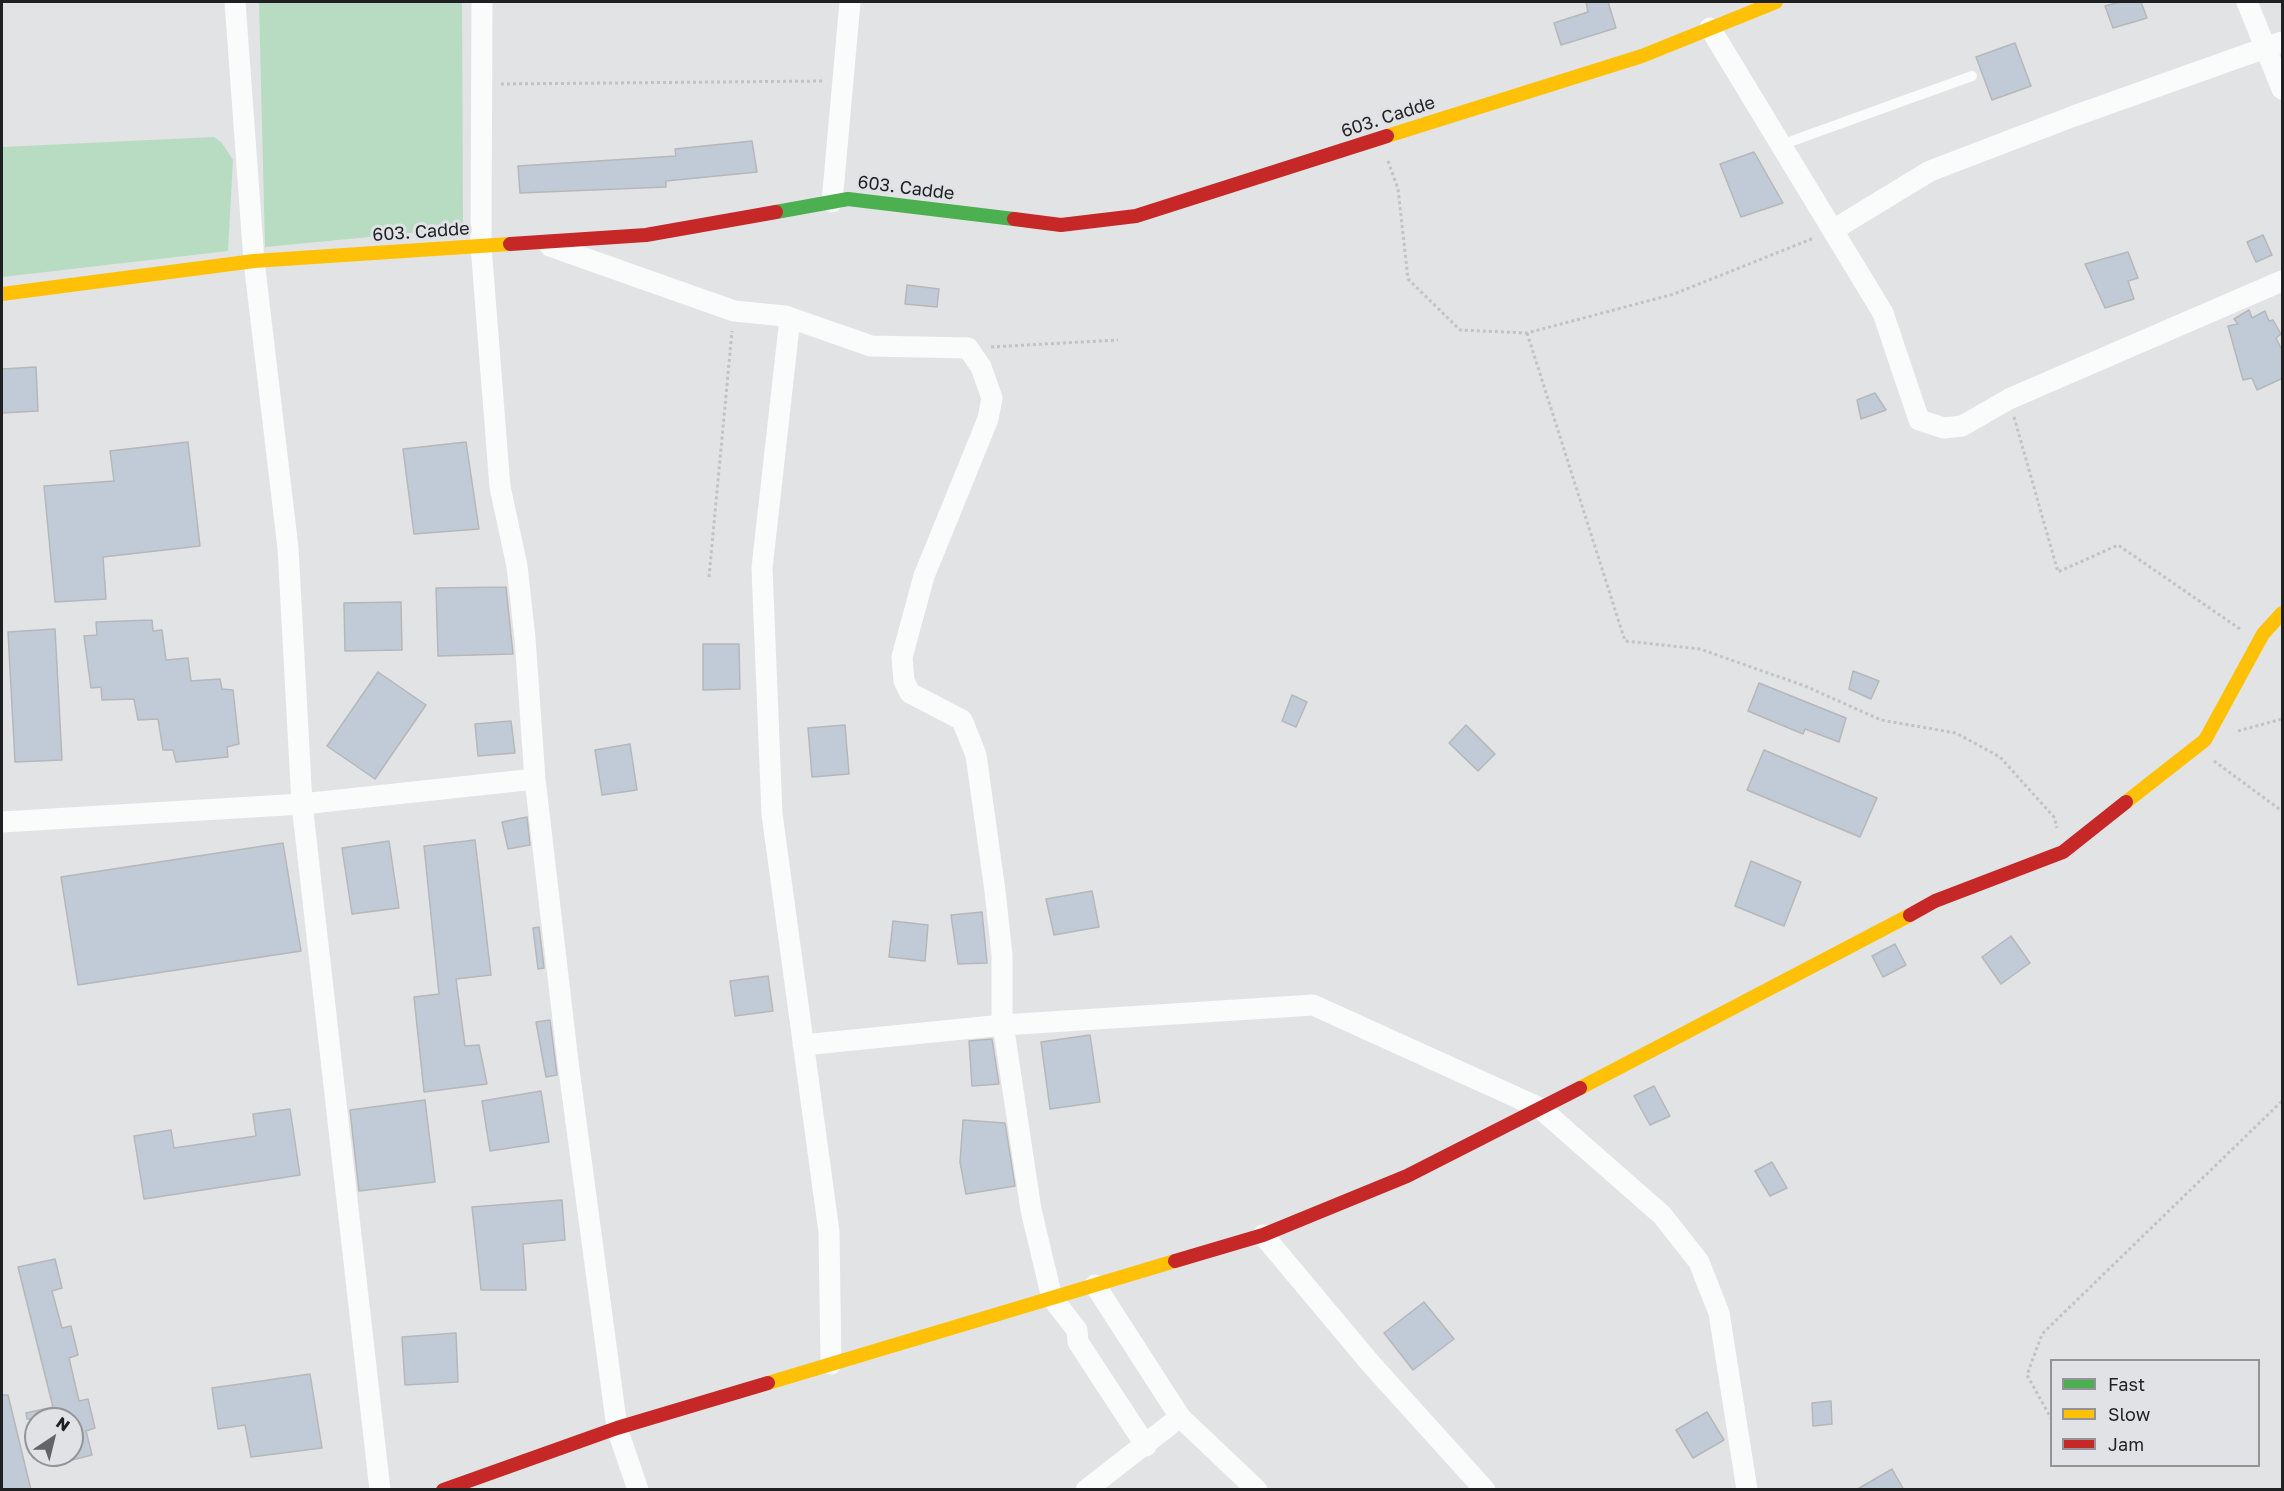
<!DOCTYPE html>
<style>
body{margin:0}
#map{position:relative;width:2284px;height:1491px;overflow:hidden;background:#e1e3e5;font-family:"Golos Text",sans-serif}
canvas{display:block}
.frame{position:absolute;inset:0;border:3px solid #1e2021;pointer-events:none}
.legend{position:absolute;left:2050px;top:1359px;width:210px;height:108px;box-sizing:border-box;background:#e0e2e6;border:2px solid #929497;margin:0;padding:8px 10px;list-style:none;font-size:18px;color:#1e2021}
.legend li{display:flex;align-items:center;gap:12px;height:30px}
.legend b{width:30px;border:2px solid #929497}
.north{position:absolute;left:24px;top:1407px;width:60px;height:60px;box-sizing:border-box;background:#e0e2e6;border:2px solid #929497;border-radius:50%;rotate:35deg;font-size:16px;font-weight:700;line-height:24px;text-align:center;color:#1e2021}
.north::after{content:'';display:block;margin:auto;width:21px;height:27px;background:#626466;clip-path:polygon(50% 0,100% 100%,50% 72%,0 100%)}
</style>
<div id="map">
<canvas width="2284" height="1491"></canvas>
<div class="frame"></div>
<ul class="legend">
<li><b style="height:8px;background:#4caf50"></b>Fast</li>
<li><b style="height:8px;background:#ffc107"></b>Slow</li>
<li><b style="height:8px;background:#c62828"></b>Jam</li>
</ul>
<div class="north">N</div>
</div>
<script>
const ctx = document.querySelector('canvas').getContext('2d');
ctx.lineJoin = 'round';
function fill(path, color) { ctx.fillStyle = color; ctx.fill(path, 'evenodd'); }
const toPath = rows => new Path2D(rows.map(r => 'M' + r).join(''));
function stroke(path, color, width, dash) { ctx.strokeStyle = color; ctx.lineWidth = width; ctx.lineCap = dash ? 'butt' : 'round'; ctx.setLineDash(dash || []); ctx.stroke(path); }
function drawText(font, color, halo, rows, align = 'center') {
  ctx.font = font + ' "Golos Text",sans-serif'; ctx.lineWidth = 6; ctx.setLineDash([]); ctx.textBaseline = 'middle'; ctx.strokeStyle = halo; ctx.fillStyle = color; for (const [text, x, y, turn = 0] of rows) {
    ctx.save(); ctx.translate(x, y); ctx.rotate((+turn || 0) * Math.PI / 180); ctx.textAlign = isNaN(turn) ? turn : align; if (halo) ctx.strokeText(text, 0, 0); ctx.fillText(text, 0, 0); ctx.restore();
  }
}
fill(toPath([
 [259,2,462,2,463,228,265,247],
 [214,137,222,143,233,160,228,251,2,277,2,147]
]), '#b8dcc2');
const building = toPath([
 [1586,2,1608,2,1616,28,1561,45,1554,23,1588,12,1586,2],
 [2120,2,2141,2,2147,18,2113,28,2105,6,2120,2],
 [2015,43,2031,86,1992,100,1976,57,2015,43],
 [752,141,757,172,666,181,666,187,520,193,518,166,676,156,675,149,752,141],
 [1754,152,1783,203,1741,217,1720,164,1754,152],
 [2263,235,2272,255,2256,262,2247,242,2263,235],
 [2128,252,2138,278,2128,281,2134,299,2105,308,2085,264,2128,252],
 [907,285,939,289,937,307,905,304,907,285],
 [2249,310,2252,318,2265,311,2269,321,2273,320,2281,334,2276,338,2283,352,2283,378,2257,390,2252,378,2243,380,2228,326,2238,324,2234,319,2249,310],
 [36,367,38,411,2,413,2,369,36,367],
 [1875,393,1886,410,1861,419,1857,400,1875,393],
 [188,442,200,546,103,557,106,599,55,602,44,486,114,481,110,451,188,442],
 [466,442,479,529,414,534,403,449,466,442],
 [506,587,513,654,438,656,436,588,506,587],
 [401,602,402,650,345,651,344,603,401,602],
 [152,620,153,631,162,630,166,660,188,658,191,681,220,679,222,689,233,690,239,744,227,747,228,757,176,762,173,750,163,750,158,719,138,720,134,699,102,700,101,687,91,688,84,636,97,635,96,622,152,620],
 [55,629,62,760,15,762,8,632,55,629],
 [703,644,739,644,740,689,703,690,703,644],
 [1853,671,1879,681,1871,699,1849,689,1853,671],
 [378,672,426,705,375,779,327,746,378,672],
 [1759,683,1846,718,1839,742,1805,729,1803,734,1748,711,1759,683],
 [1292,695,1307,702,1296,727,1282,721,1292,695],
 [511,721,515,753,478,756,475,724,511,721],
 [845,725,849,774,812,777,808,728,845,725],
 [1466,725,1495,754,1478,771,1449,743,1466,725],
 [630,744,637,790,602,795,595,750,630,744],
 [1764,750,1877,798,1860,837,1747,790,1764,750],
 [527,817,530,845,508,849,502,822,527,817],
 [475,840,491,975,456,979,465,1046,479,1045,487,1084,424,1092,414,997,439,994,424,846,475,840],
 [389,841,399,908,352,914,342,848,389,841],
 [283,843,301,951,78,985,61,877,283,843],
 [1751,861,1801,882,1784,926,1735,906,1751,861],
 [1092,891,1099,927,1054,935,1046,899,1092,891],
 [982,912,987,963,958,964,951,915,982,912],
 [893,921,928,925,925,961,889,957,893,921],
 [539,927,544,968,538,969,533,928,539,927],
 [2011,936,2030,963,2001,984,1982,957,2011,936],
 [1895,944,1906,965,1883,977,1872,956,1895,944],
 [768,976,773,1011,735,1016,730,981,768,976],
 [550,1020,557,1075,546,1077,536,1022,550,1020],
 [1090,1035,1100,1102,1050,1109,1041,1042,1090,1035],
 [992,1039,999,1084,972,1086,969,1041,992,1039],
 [1654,1086,1670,1116,1650,1125,1634,1096,1654,1086],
 [541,1091,549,1142,490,1151,482,1101,541,1091],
 [425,1100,435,1182,359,1191,350,1110,425,1100],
 [290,1109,300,1175,144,1199,134,1136,171,1130,174,1148,256,1136,253,1114,290,1109],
 [963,1120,1005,1123,1015,1186,966,1194,960,1162,963,1120],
 [1772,1162,1787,1188,1770,1196,1755,1171,1772,1162],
 [562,1200,565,1240,523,1244,526,1290,481,1290,472,1207,562,1200],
 [55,1259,62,1288,52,1291,62,1328,71,1326,78,1355,69,1358,79,1401,88,1399,95,1428,86,1431,92,1455,72,1460,72,1419,27,1419,26,1413,53,1407,18,1267,55,1259],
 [1424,1302,1454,1339,1413,1370,1384,1333,1424,1302],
 [456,1333,458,1382,405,1385,402,1337,456,1333],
 [310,1374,322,1448,251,1457,245,1425,218,1429,212,1388,310,1374],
 [2,1395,8,1395,31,1490,2,1490,2,1395],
 [1831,1401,1832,1424,1813,1426,1812,1403,1831,1401],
 [1707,1412,1724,1440,1693,1458,1676,1430,1707,1412],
 [1892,1469,1904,1490,1856,1490,1892,1469]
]);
fill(building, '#c0cbd7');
stroke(building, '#b6b7b8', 1.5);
stroke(toPath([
 [501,84,825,81],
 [1388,161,1398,189,1408,279,1460,330,1527,333,1674,294,1814,238],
 [1527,333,1625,641,1700,649,1805,686,1881,720,1956,733,2000,757,2054,817,2057,828],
 [991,347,1118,340],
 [2014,417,2058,572,2118,545,2240,629],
 [709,577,732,331],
 [2238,731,2282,719],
 [2214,761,2282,811],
 [2052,1420,2027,1375,2042,1334,2282,1101]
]), '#c2c3c3', 3, [3, 3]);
stroke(toPath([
 [1781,145,1972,76]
]), '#fafbfb', 10);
stroke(toPath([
 [235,2,254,261,288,548,302,804,380,1490],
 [482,2,481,246,500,487,517,566,525,638,535,779,568,1062,617,1428,638,1490],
 [2247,2,2282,89],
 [1710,28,1883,313,1919,420,1944,428,1962,426,2009,399,2282,281],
 [832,202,850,2],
 [1833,230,1930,171,2074,116,2282,42],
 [550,246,734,311,785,316,871,346,968,348,981,367,992,398,988,419,924,576,902,657,904,681,910,693,962,720,976,755,995,891,1002,955,1002,1017,1031,1210,1052,1298,1077,1330,1078,1342,1146,1446],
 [790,318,762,568,772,814,829,1232,831,1364],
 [2,822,302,804,535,779],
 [803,1045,1003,1025,1313,1005,1540,1108,1662,1215,1699,1262,1719,1313,1747,1490],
 [1263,1235,1371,1364,1485,1490],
 [1180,1417,1257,1490],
 [1086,1490,1180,1417,1095,1285]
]), '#fafbfb', 21);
stroke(toPath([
 [776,212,848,199,1014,219]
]), '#4caf50', 14);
stroke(toPath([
 [1387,136,1642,56,1776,2],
 [2,294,254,261,510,244],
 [2126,802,2205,740,2263,634,2282,613],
 [1580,1088,1910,915],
 [768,1383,1175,1261]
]), '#ffc107', 14);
stroke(toPath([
 [1014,219,1061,225,1136,216,1387,136],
 [510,244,646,235,776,212],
 [1910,915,1935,901,2063,852,2126,802],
 [1175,1261,1263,1235,1407,1176,1580,1088],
 [443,1490,617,1428,768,1383]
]), '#c62828', 14);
drawText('18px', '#1e2021', '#e0e2e6', [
 ["603. Cadde",1388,117,-18],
 ["603. Cadde",906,188,7],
 ["603. Cadde",421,232,-4]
]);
</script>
